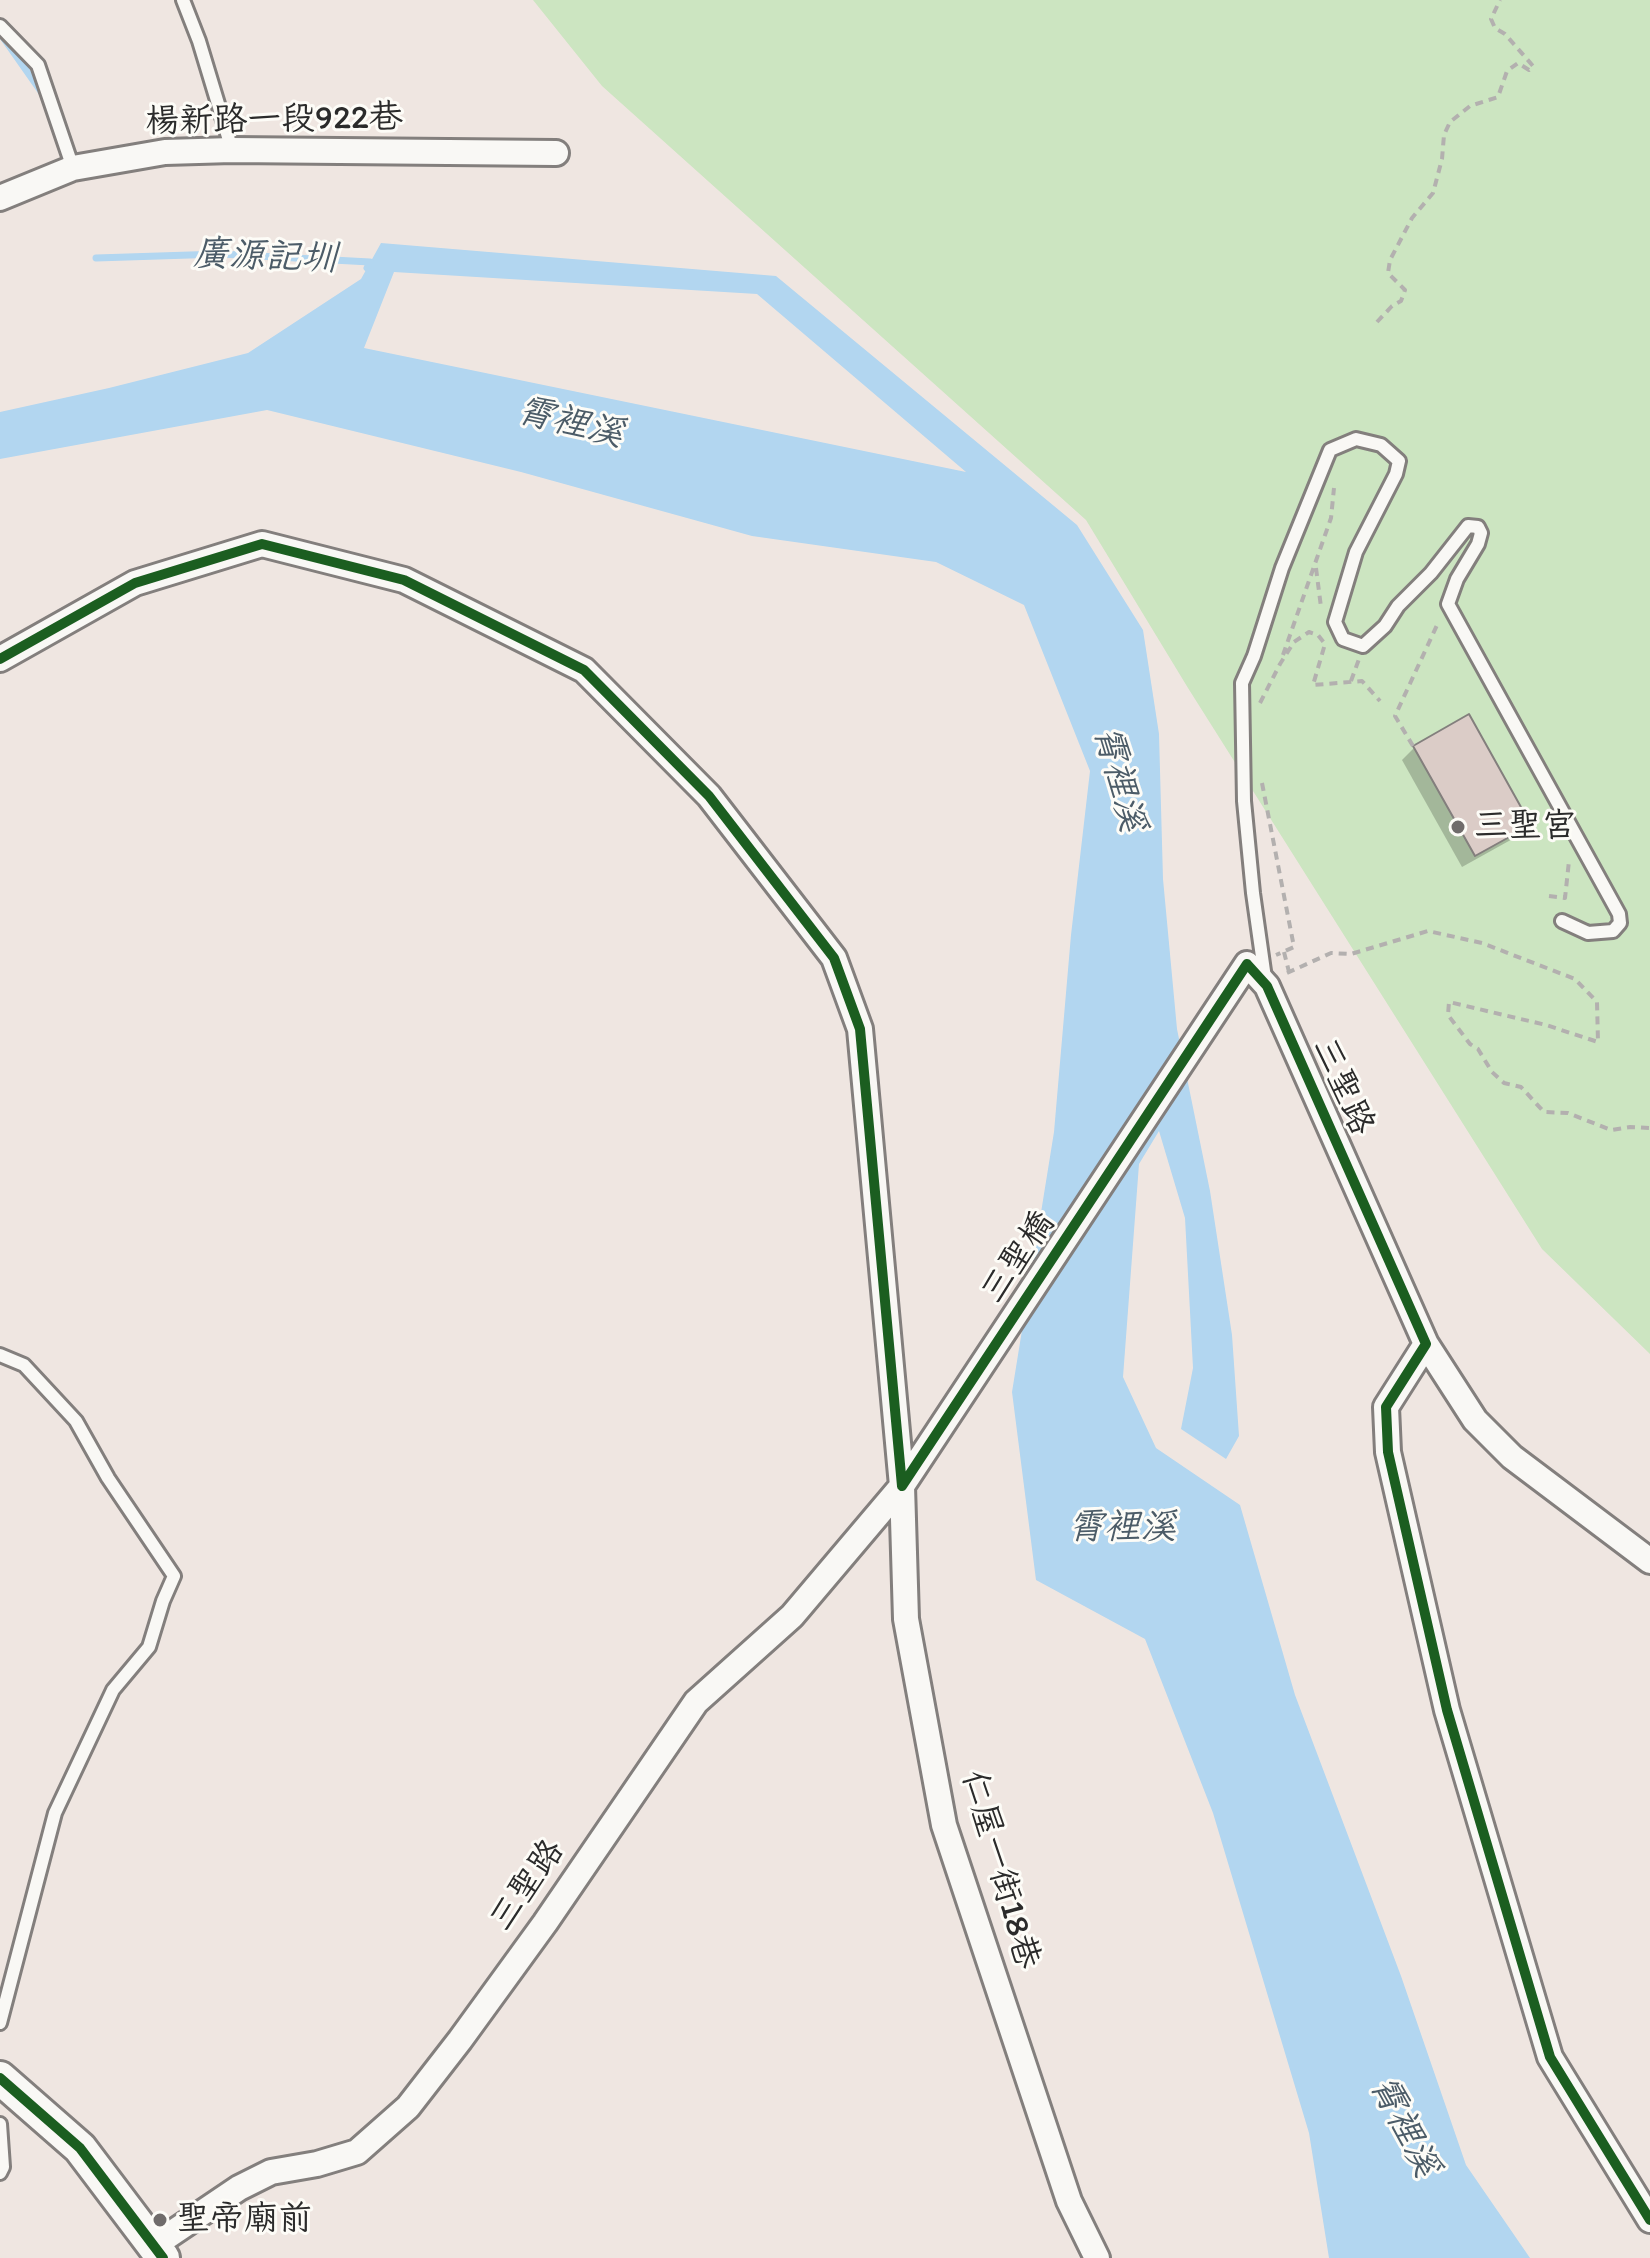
<!DOCTYPE html>
<meta charset="utf-8">
<style>
body{margin:0}
canvas{display:block;background:#efe6e1}
</style>
<canvas width="1650" height="2258"></canvas>
<script>
const ctx = document.querySelector('canvas').getContext('2d');
ctx.lineJoin = 'round';
function fill(path, color) { ctx.fillStyle = color; ctx.fill(path, 'evenodd'); }
const toPath = rows => new Path2D(rows.map(r => 'M' + r).join(''));
function stroke(path, color, width, dash) { ctx.strokeStyle = color; ctx.lineWidth = width; ctx.lineCap = dash ? 'butt' : 'round'; ctx.setLineDash(dash || []); ctx.stroke(path); }
function drawText(font, color, halo, rows, align = 'center') {
  ctx.font = font + ' Itim,"LXGW WenKai TC",sans-serif'; ctx.lineWidth = 6; ctx.setLineDash([]); ctx.textBaseline = 'middle'; ctx.strokeStyle = halo; ctx.fillStyle = color; for (const [text, x, y, turn = 0] of rows) {
    ctx.save(); ctx.translate(x, y); ctx.rotate((+turn || 0) * Math.PI / 180); ctx.textAlign = isNaN(turn) ? turn : align; if (halo) ctx.strokeText(text, 0, 0); ctx.fillText(text, 0, 0); ctx.restore();
  }
}
fill(toPath([
 [533,0,1650,0,1650,1354,1542,1249,1188,688,1086,520,602,86]
]), '#cce5c1');
fill(toPath([
 [381,243,776,276,1077,525,1143,630,1159,734,1163,879,1177,1029,1210,1191,1232,1335,1239,1436,1226,1459,1181,1429,1193,1368,1185,1218,1159,1131,1139,1164,1123,1377,1156,1448,1240,1505,1295,1695,1401,1976,1466,2165,1530,2258,1329,2258,1309,2133,1213,1813,1145,1639,1036,1580,1012,1392,1054,1132,1071,935,1090,771,1024,605,936,562,752,536,521,472,267,410,0,459,0,412,109,388,248,353,361,279],
 [394,272,757,294,966,472,364,348]
]), '#b2d6f0');
fill(toPath([
 [1414,748,1528,825,1516,837,1462,867,1402,760]
]), '#0003');
stroke(toPath([
 [0,33,45,97],
 [96,258,221,254,370,262,367,268]
]), '#b2d6f0', 7);
const building = toPath([
 [1469,714,1531,825,1475,856,1413,746,1469,714]
]);
fill(building, '#dbccc7');
stroke(building, '#837f7d', 2);
const lane = toPath([
 [183,0,199,41,232,150],
 [0,26,38,65,73,168],
 [1265,978,1253,893,1244,801,1242,683,1254,656,1282,568,1330,450,1356,439,1381,445,1399,461,1396,474,1356,552,1335,622,1343,639,1363,646,1385,626,1398,606,1431,573,1468,526,1478,527,1481,533,1478,544,1457,579,1448,604,1619,914,1620,923,1613,931,1588,933,1562,921],
 [0,1355,24,1365,76,1421,108,1478,174,1576,163,1601,149,1647,113,1690,55,1813,0,2023],
 [0,2124,3,2167,0,2173]
]);
const street = toPath([
 [0,198,73,168,165,152,232,150,556,153],
 [0,659,135,583,262,544,404,580,584,670,709,796,834,958,860,1029,902,1486,906,1619,944,1825,1069,2201,1097,2258],
 [1426,1344,1386,1407,1388,1452,1447,1710,1550,2057,1650,2220],
 [153,2246,239,2188,271,2172,317,2164,357,2152,408,2107,460,2040,545,1923,696,1702,792,1616,902,1486,1247,964,1267,986,1426,1344,1475,1420,1512,1457,1650,1561]
]);
const secondary = toPath([
 [0,2078,80,2148,163,2258]
]);
stroke(lane, '#837f7d', 18);
stroke(street, '#837f7d', 30);
stroke(secondary, '#837f7d', 38);
stroke(toPath([
 [1377,322,1392,306,1401,301,1405,290,1388,273,1390,260,1412,218,1433,193,1442,159,1444,135,1450,122,1470,106,1498,97,1507,71,1518,63,1529,70,1533,66,1505,34,1495,28,1491,19,1500,0],
 [1316,568,1321,607],
 [1283,655,1331,518,1334,488],
 [1351,681,1359,659],
 [1260,703,1280,664,1294,642,1309,632,1318,635,1325,644,1313,685,1362,681,1380,701],
 [1413,746,1395,716,1438,623],
 [1262,783,1294,947,1276,955],
 [1549,896,1565,898,1569,861],
 [1284,952,1289,972],
 [1287,973,1331,953,1351,954,1428,931,1482,943,1575,979,1597,1002,1598,1042,1546,1025,1449,1002,1448,1015,1470,1044,1478,1049,1492,1072,1504,1083,1521,1087,1544,1112,1568,1113,1611,1130,1630,1127,1650,1128]
]), '#b3b0af', 4, [8, 6]);
stroke(lane, '#f9f8f5', 12);
stroke(street, '#f9f8f5', 24);
stroke(secondary, '#f9f8f5', 32);
stroke(toPath([
 [0,659,135,583,262,544,404,580,584,670,709,796,834,958,860,1029,902,1486],
 [902,1486,1247,964,1267,986,1426,1344,1386,1407,1388,1452,1447,1710,1550,2057,1650,2220],
 [0,2078,80,2148,163,2258]
]), '#1b5e20', 10);
for (const [x, y, r, color] of [
 [1458,827,8,"#706c6b"],
 [160,2220,8,"#706c6b"]
]) { const dot = new Path2D(); dot.arc(x, y, r, 0, 2 * Math.PI); ctx.fillStyle = color; ctx.fill(dot); stroke(dot, '#fdfcf7', 3); }
drawText('34px', '#2b2b2b', '#fdfcf7', [
 ["楊新路一段922巷",274,121,-1],
 ["三聖路",1342,1087,66],
 ["三聖橋",1019,1258,-56],
 ["仁屋一街18巷",999,1870,74],
 ["三聖路",528,1886,-55]
]);
drawText('34px', '#2b2b2b', '#fdfcf7', [
 ["三聖宮",1474,827],
 ["聖帝廟前",176,2220]
], 'left');
drawText('italic 36px', '#4c5c68', '#fdfcf7', [
 ["廣源記圳",265,258,2],
 ["霄裡溪",570,424,14],
 ["霄裡溪",1118,779,75],
 ["霄裡溪",1122,1529],
 ["霄裡溪",1403,2127,63]
]);
</script>
